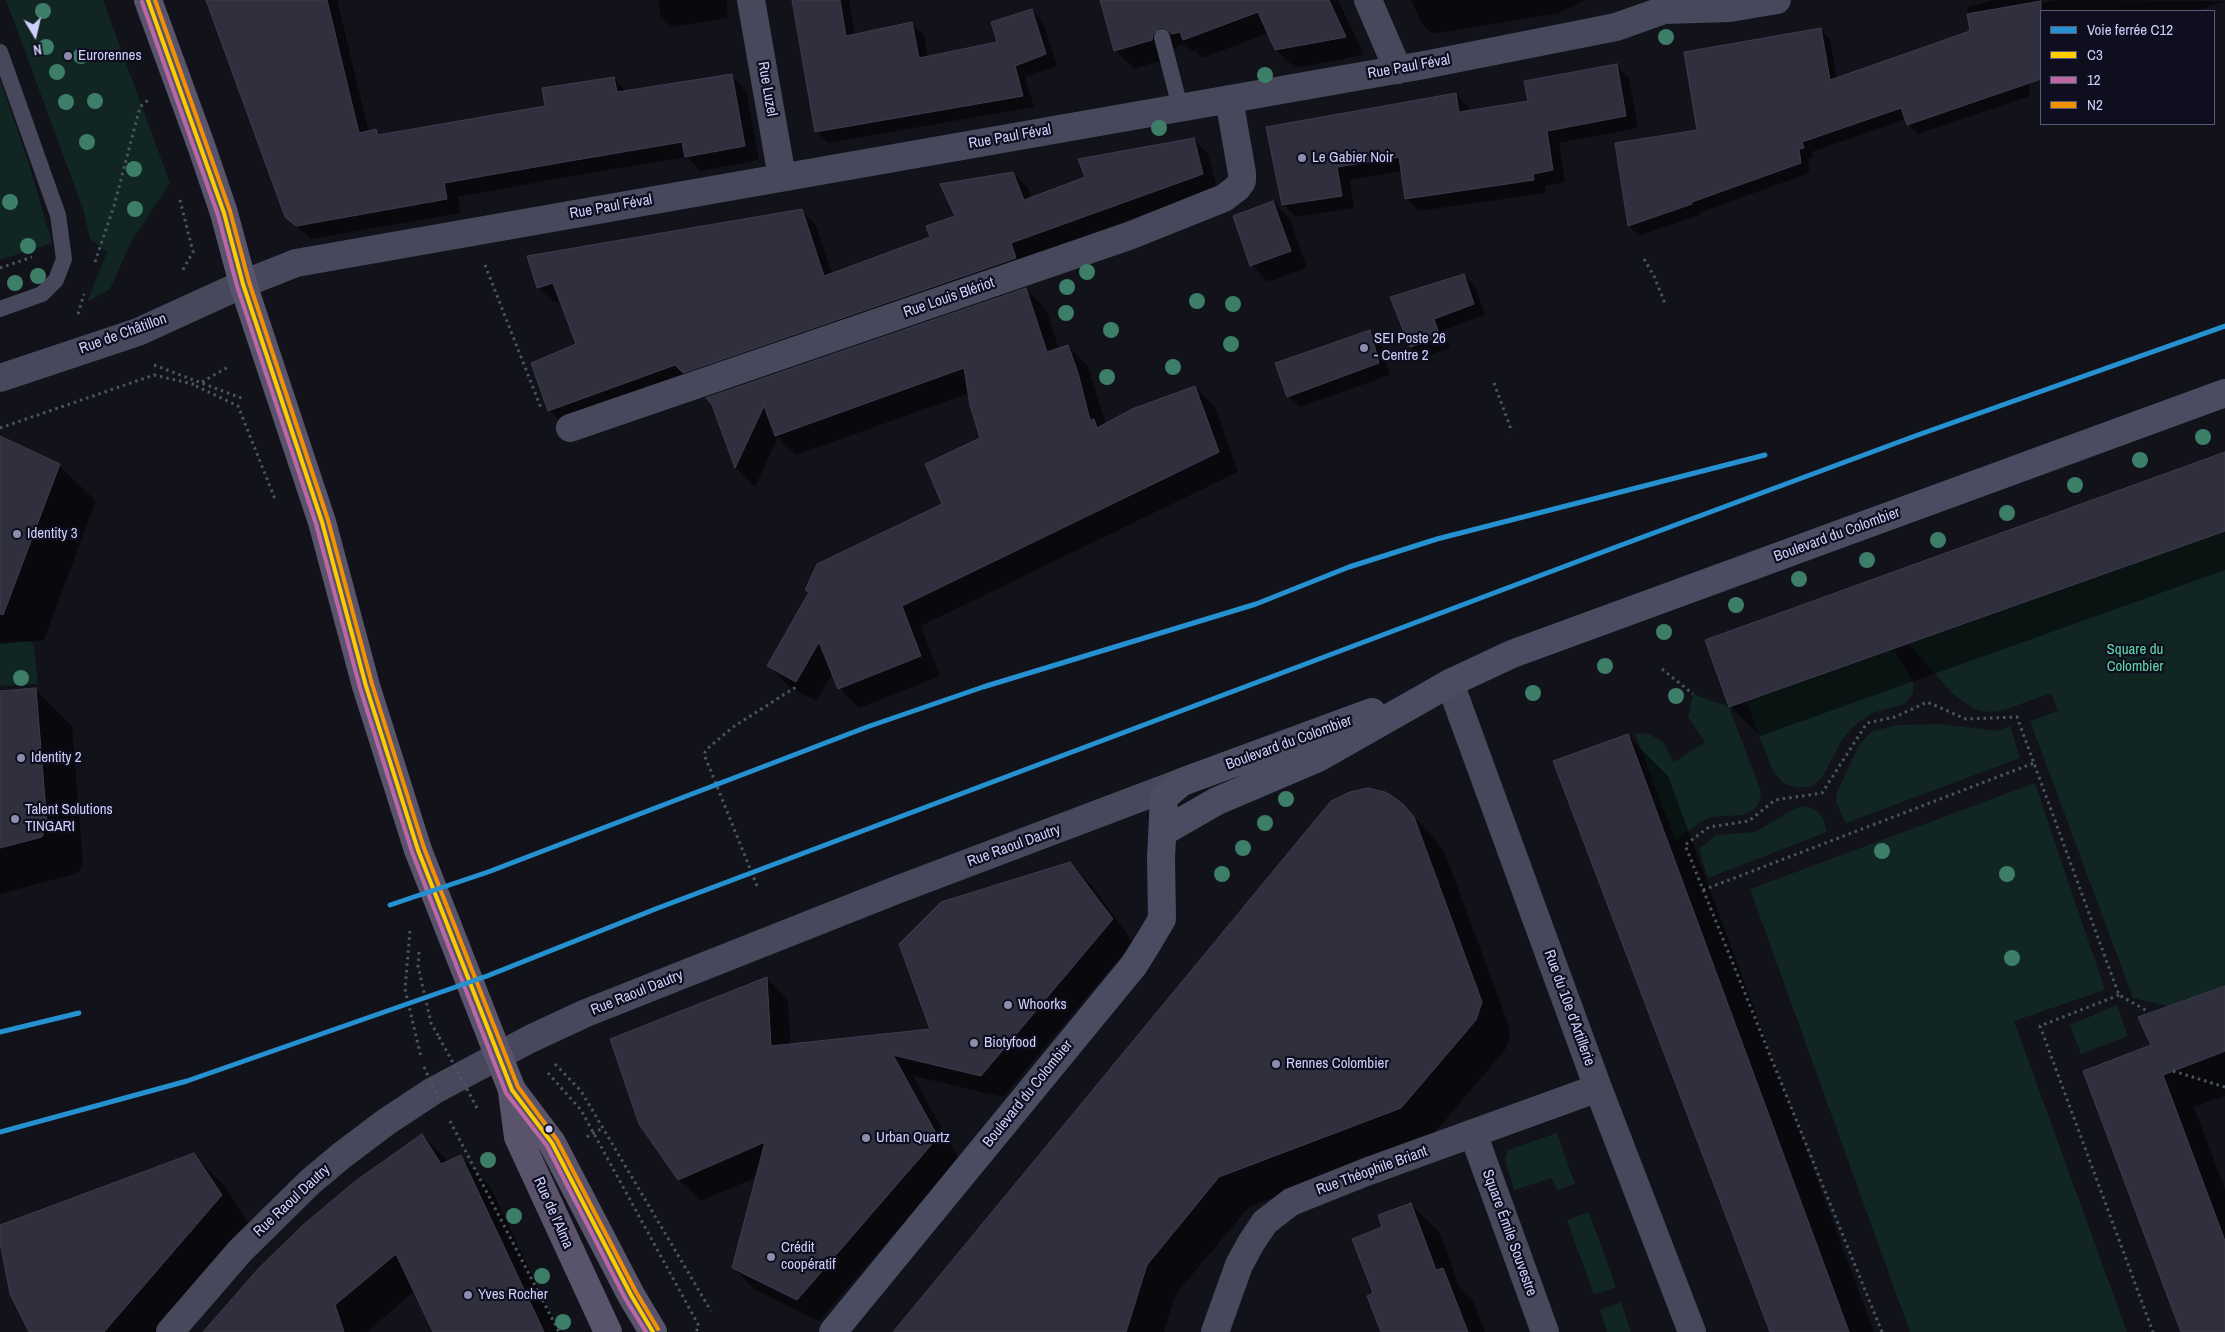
<!DOCTYPE html>
<meta charset="utf-8">
<style>
body{margin:0}
#map{position:relative;width:2225px;height:1332px;overflow:hidden;background:#12121a;font-family:"Archivo Narrow",sans-serif}
canvas{display:block}
.legend{position:absolute;left:2040px;top:10px;width:175px;height:115px;box-sizing:border-box;background:#0e0e1e;border:1px solid #5b5b77;margin:0;padding:6px 9px;list-style:none;font-size:15px;color:#cfcffc}
.legend li{display:flex;align-items:center;gap:10px;height:25px}
.legend b{width:25px;border:1px solid #5b5b77}
.north{position:absolute;left:10px;top:10px;width:50px;height:50px;-webkit-text-stroke:4px #0e0e1e;paint-order:stroke;rotate:171deg;font-size:14px;font-weight:700;line-height:20px;text-align:center;color:#cfcffc}
.north::after{content:'';display:block;margin:auto;width:18px;height:22px;background:#cfcffc;clip-path:polygon(50% 0,100% 100%,50% 72%,0 100%)}
</style>
<div id="map">
<canvas width="2225" height="1332"></canvas>
<ul class="legend">
<li><b style="height:6px;background:#2691d0"></b>Voie ferrée C12</li>
<li><b style="height:6px;background:#fc0"></b>C3</li>
<li><b style="height:6px;background:#bc68a7"></b>12</li>
<li><b style="height:6px;background:#f39200"></b>N2</li>
</ul>
<div class="north">N</div>
</div>
<script>
const ctx = document.querySelector('canvas').getContext('2d');
ctx.lineJoin = 'round';
function fill(path, color) { ctx.fillStyle = color; ctx.fill(path, 'evenodd'); }
const toPath = rows => new Path2D(rows.map(r => 'M' + r).join(''));
function stroke(path, color, width, dash) { ctx.strokeStyle = color; ctx.lineWidth = width; ctx.lineCap = dash ? 'butt' : 'round'; ctx.setLineDash(dash || []); ctx.stroke(path); }
function drawText(font, color, halo, rows, align = 'center') {
  ctx.font = font + ' "Archivo Narrow",sans-serif'; ctx.lineWidth = 4.5; ctx.setLineDash([]); ctx.textBaseline = 'middle'; ctx.strokeStyle = halo; ctx.fillStyle = color; for (const [text, x, y, turn = 0] of rows) {
    ctx.save(); ctx.translate(x, y); ctx.rotate((+turn || 0) * Math.PI / 180); ctx.textAlign = isNaN(turn) ? turn : align; if (halo) ctx.strokeText(text, 0, 0); ctx.fillText(text, 0, 0); ctx.restore();
  }
}
fill(toPath([
 [6,0,103,0,170,183,131,242,110,289,87,302,107,252,90,239,83,209],
 [0,79,29,164,52,243,0,260],
 [2225,531,2225,986,2168,1006,2133,998,2030,721,2058,711,2051,693,2004,710,1988,712,1974,709,1953,694,1909,644],
 [29,641,32,642,34,647,38,684,0,686,0,642],
 [1894,649,1913,682,1913,693,1905,704,1872,713,1854,726,1842,740,1823,776,1813,786,1798,788,1784,784,1772,769,1746,701],
 [1693,694,1729,707,1761,791,1760,800,1754,810,1742,815,1711,817,1701,822,1675,840,1635,733,1649,734,1663,742,1674,762,1705,742,1688,717],
 [1940,724,1996,731,2010,726,2020,758,1846,823,1836,802,1837,792,1859,745,1872,731,1899,725],
 [2035,783,2105,990,2014,1021,2127,1332,1910,1332,1750,889],
 [1802,806,1814,809,1823,818,1827,832,1708,878,1699,849,1716,835,1755,832,1792,810],
 [2117,1005,2128,1036,2081,1054,2070,1025],
 [1557,1133,1575,1184,1557,1190,1552,1178,1514,1190,1505,1159,1508,1150],
 [1589,1212,1616,1287,1594,1295,1567,1220],
 [1621,1302,1631,1332,1607,1332,1600,1310]
]), '#112523');
fill(toPath([
 [208,0,337,0,369,132,376,130,381,136,547,107,614,78,627,92,731,75,746,90,759,160,700,171,687,157,578,175,458,197,461,213,311,239,286,217],
 [658,0,727,0,728,18,672,27,661,16],
 [793,0,849,0,855,35,912,24,924,35,928,58,998,43,1032,10,1043,22,1057,66,1025,77,1034,107,828,143,816,131],
 [1101,0,1338,0,1364,55,1295,68,1276,50,1269,33,1202,58,1195,51,1191,52,1185,46,1178,46,1171,53,1170,58,1134,69,1115,50],
 [1411,0,1586,0,1559,13,1432,34,1422,24],
 [1994,0,2040,0,2041,3,2056,0,2225,1,2196,11,2041,11,2041,70,2028,72,2030,96,1918,134,1908,124,1906,119,1812,152,1813,158,1808,159,1810,173,1701,212,1702,214,1639,236,1629,226,1616,144,1699,131,1820,29,1830,39,1837,79,1971,32,1967,7],
 [1616,65,1629,78,1638,128,1559,143,1565,182,1545,186,1546,193,1419,211,1406,199,1402,171,1350,180,1354,208,1296,217,1283,204,1268,128,1456,94,1468,107,1469,112,1529,102],
 [1194,139,1208,154,1217,188,564,425,549,410,578,345,561,300,553,302,538,287,801,210,816,225,832,274,931,237,1013,173,1028,188,1032,198],
 [1273,202,1290,219,1307,268,1268,282,1252,265],
 [1464,275,1475,286,1485,315,1444,330,1450,348,1422,358,1411,347],
 [1026,289,1046,309,1059,349,1068,346,1088,366,1106,425,1195,387,1215,407,1238,472,921,626,940,676,859,708,839,688,833,673,816,701,788,686,769,666,810,593,806,589,943,504,982,438,970,393,796,455,778,437,755,487,736,468,713,404],
 [1370,331,1381,342,1390,375,1300,407,1288,396],
 [0,445,59,465,96,501,44,640,0,644],
 [2225,453,2225,570,1760,736,1730,706],
 [36,690,72,726,83,862,78,873,0,894,0,692],
 [1628,736,1668,776,1874,1332,1771,1332],
 [1399,802,1429,832,1445,853,1509,1026,1510,1037,1505,1050,1431,1137,1249,1207,1176,1294,1164,1332,894,1332],
 [1069,863,1091,885,1133,942,1003,1097,913,1076,959,1159,819,1321,755,1290,733,1268,757,1177,701,1201,679,1180,640,1123,767,978,788,1000,791,1045,932,1030],
 [2225,987,2225,1096,2194,1107,2225,1189,2225,1332,2182,1332,2153,1045],
 [422,1135,449,1162,461,1157,490,1186,559,1332,435,1332,415,1291,367,1332,206,1332],
 [193,1155,223,1184,250,1225,158,1332,30,1332,0,1235,0,1226],
 [1411,1204,1440,1233,1459,1286,1472,1299,1485,1332,1382,1332,1375,1294,1384,1228]
]), '#0007');
const building = toPath([
 [206,0,327,0,359,133,376,129,378,135,545,106,542,88,614,77,617,92,732,74,745,146,685,157,682,142,564,162,444,183,447,199,296,226,285,217,206,0],
 [792,0,840,0,846,36,912,22,919,58,997,42,991,22,1032,9,1046,54,1015,66,1023,96,815,132,792,0],
 [1100,0,1329,0,1346,37,1275,50,1258,12,1183,40,1180,32,1172,34,1165,28,1159,28,1153,34,1152,40,1114,51,1100,0],
 [2041,1,2041,79,1907,125,1901,108,1802,142,1804,148,1799,149,1801,163,1692,202,1692,204,1628,226,1615,143,1697,130,1684,52,1821,28,1830,80,1970,31,1967,14,2041,1],
 [1617,64,1626,116,1547,131,1553,170,1533,174,1534,180,1405,199,1399,157,1337,167,1342,196,1282,205,1266,127,1456,93,1459,112,1528,101,1524,81,1617,64],
 [1194,138,1203,174,1011,243,1016,258,683,373,675,365,548,411,531,363,576,344,553,283,537,288,527,256,802,209,824,276,930,237,926,226,955,216,940,184,1013,172,1024,200,1085,177,1078,159,1194,138],
 [1273,201,1291,251,1250,266,1233,216,1273,201],
 [1464,274,1474,304,1434,319,1440,337,1410,347,1390,297,1464,274],
 [1026,288,1047,352,1068,345,1078,373,1090,420,1094,419,1097,428,1132,409,1195,386,1219,452,902,606,921,656,838,689,819,642,796,682,767,666,809,592,805,590,817,564,942,504,925,464,980,438,970,405,964,368,775,436,764,406,735,468,712,405,706,398,1026,288],
 [1370,330,1379,363,1287,397,1275,363,1370,330],
 [0,436,60,464,3,615,0,614,0,436],
 [2225,452,2225,531,1729,707,1705,640,2225,452],
 [36,688,47,825,42,837,0,848,0,691,36,688],
 [1628,734,1849,1332,1770,1332,1553,761,1628,734],
 [1368,788,1385,792,1392,796,1404,805,1414,817,1482,1002,1476,1020,1401,1108,1219,1177,1147,1265,1126,1332,893,1332,1331,801,1350,792,1368,788],
 [1070,862,1113,919,981,1076,893,1055,938,1137,797,1300,732,1268,765,1142,678,1180,639,1124,610,1039,767,977,771,1046,930,1029,899,944,941,902,1070,862],
 [2225,986,2225,1051,2163,1075,2225,1241,2225,1332,2181,1332,2083,1071,2151,1045,2138,1017,2225,986],
 [422,1134,441,1164,461,1155,544,1332,433,1332,396,1254,335,1305,344,1332,203,1332,258,1269,302,1226,354,1182,422,1134],
 [194,1153,222,1195,104,1332,29,1332,10,1294,0,1242,0,1225,194,1153],
 [1411,1203,1436,1270,1443,1268,1468,1332,1381,1332,1367,1296,1373,1293,1352,1239,1382,1227,1378,1215,1411,1203]
]);
fill(building, '#302f3d');
stroke(building, '#3d3c4d', 1);
stroke(toPath([
 [180,200,193,252,181,273],
 [1644,259,1654,276,1666,306],
 [95,262,114,206,140,107,148,100],
 [485,265,541,408],
 [0,268,32,257],
 [78,314,84,294],
 [154,365,244,399],
 [202,382,228,367],
 [1494,383,1512,432],
 [196,386,238,406,275,499],
 [0,428,154,375,197,385],
 [1662,669,1693,694],
 [757,886,704,754,707,749,733,727,796,687],
 [1703,890,2034,763],
 [410,931,405,989,421,1057],
 [419,952,418,966,431,1023,439,1037],
 [2119,995,2040,1026,2153,1332],
 [555,1064,581,1091,711,1311],
 [2173,1071,2225,1087],
 [548,1073,581,1110,699,1326,696,1332],
 [450,1121,559,1332],
 [587,1137,601,1129],
 [1882,1332,1685,845,1709,827,1749,821,1775,800,1822,793,1867,723,1895,717,1927,702,1966,719,2017,717,2119,995,2149,1012]
]), '#485760', 3, [2.5, 4]);
stroke(toPath([
 [1162,37,1180,107],
 [0,52,58,215,64,259,56,280,42,294,0,309]
]), '#47485b', 16);
stroke(toPath([
 [751,0,782,177],
 [1368,0,1398,70],
 [0,378,138,332,243,284,296,263,1424,65,1616,27,1664,10,1730,8,1777,0],
 [570,428,1129,236,1224,198,1237,188,1242,181,1242,173,1229,99],
 [1450,683,1598,1088,1692,1332],
 [1473,1133,1545,1332],
 [170,1332,240,1251,310,1182,341,1156,386,1122,433,1091,530,1039,586,1013,899,889,1182,782],
 [1215,1332,1239,1265,1251,1243,1265,1222,1291,1202,1366,1172,1598,1088]
]), '#47485b', 28);
stroke(toPath([
 [1163,832,1217,801,1318,758,1450,683,1512,654,2225,393],
 [833,1332,1134,965,1149,941,1162,919,1161,858,1164,797,1182,782,1372,712]
]), '#4a4d61', 28);
stroke(toPath([
 [148,0,202,148,224,213,243,284,322,522,366,686,418,850],
 [512,1090,552,1143,631,1295,653,1332],
 [512,1092,518,1137,608,1332]
]), '#59536c', 28);
stroke(toPath([
 [439,1037,477,1108],
 [424,1067,439,1100]
]), '#485760', 3, [2.5, 4]);
stroke(toPath([
 [418,850,512,1090]
]), '#59536c', 28);
stroke(toPath([
 [148,0,224,213,243,284,322,522,366,686,418,850,512,1090,552,1143,631,1295,653,1332]
]), '#fc0', 4);
stroke(toPath([
 [142,2,218,215,237,286,316,524,360,688,412,852,506,1093,547,1146,625,1298,646,1332]
]), '#bc68a7', 4);
stroke(toPath([
 [155,0,230,211,249,282,328,520,372,684,424,848,518,1087,557,1140,636,1292,658,1329]
]), '#f39200', 4);
stroke(toPath([
 [390,905,488,872,867,727,983,687,1256,604,1349,567,1437,539,1765,455],
 [0,1032,79,1013],
 [0,1132,187,1081,487,976,658,908,1616,547,1915,436,2225,326]
]), '#2691d0', 5);
ctx.fillStyle = '#3d7e69';
for (const [x, y] of [
 [43,11],
 [1666,37],
 [46,47],
 [81,56],
 [57,72],
 [1265,75],
 [95,101],
 [66,102],
 [1159,128],
 [87,142],
 [134,169],
 [10,202],
 [135,209],
 [28,246],
 [1087,272],
 [38,276],
 [15,283],
 [1067,287],
 [1197,301],
 [1233,304],
 [1066,313],
 [1111,330],
 [1231,344],
 [1173,367],
 [1107,377],
 [2203,437],
 [2140,460],
 [2075,485],
 [2007,513],
 [1938,540],
 [1867,560],
 [1799,579],
 [1736,605],
 [1664,632],
 [1605,666],
 [21,678],
 [1533,693],
 [1676,696],
 [1286,799],
 [1265,823],
 [1243,848],
 [1882,851],
 [1222,874],
 [2007,874],
 [2012,958],
 [488,1160],
 [514,1216],
 [542,1276],
 [563,1322]
]) { ctx.beginPath(); ctx.arc(x, y, 8, 0, 2 * Math.PI); ctx.fill(); }
for (const [x, y, r, color] of [
 [68,56,5,"#8d8dad"],
 [1302,158,5,"#8d8dad"],
 [1364,348,5,"#8d8dad"],
 [17,534,5,"#8d8dad"],
 [21,758,5,"#8d8dad"],
 [15,819,5,"#8d8dad"],
 [1008,1005,5,"#8d8dad"],
 [974,1043,5,"#8d8dad"],
 [1276,1064,5,"#8d8dad"],
 [549,1129,4.5,"#cfcffc"],
 [866,1138,5,"#8d8dad"],
 [771,1257,5,"#8d8dad"],
 [468,1295,5,"#8d8dad"]
]) { const dot = new Path2D(); dot.arc(x, y, r, 0, 2 * Math.PI); ctx.fillStyle = color; ctx.fill(dot); stroke(dot, '#0e0e1e', 2); }
drawText('15px', '#cfcffc', '#0e0e1e', [
 ["Eurorennes",78,56],
 ["Le Gabier Noir",1312,158],
 ["SEI Poste 26",1374,339],
 ["- Centre 2",1374,356],
 ["Identity 3",27,534],
 ["Identity 2",31,758],
 ["Talent Solutions",25,810],
 ["TINGARI",25,827],
 ["Whoorks",1018,1005],
 ["Biotyfood",984,1043],
 ["Rennes Colombier",1286,1064],
 ["Urban Quartz",876,1138],
 ["Crédit",781,1248],
 ["coopératif",781,1265],
 ["Yves Rocher",478,1295]
], 'left');
drawText('15px', '#cfcffc', '#0e0e1e', [
 ["Rue Paul Féval",1409,67,-10],
 ["Rue Luzel",767,89,80],
 ["Rue Paul Féval",1010,137,-10],
 ["Rue Paul Féval",611,207,-10],
 ["Rue Louis Blériot",949,298,-19],
 ["Rue de Châtillon",123,334,-20],
 ["Boulevard du Colombier",1837,535,-20],
 ["Boulevard du Colombier",1289,743,-20],
 ["Rue Raoul Dautry",1014,846,-20],
 ["Rue Raoul Dautry",637,993,-22],
 ["Rue du 10e d'Artillerie",1569,1008,70],
 ["Boulevard du Colombier",1028,1094,-51],
 ["Rue Théophile Briant",1372,1171,-20],
 ["Rue Raoul Dautry",292,1201,-43],
 ["Rue de l'Alma",553,1213,66],
 ["Square Émile Souvestre",1509,1233,70]
]);
drawText('15px', '#61d6a9', '#0e0e1e', [
 ["Square du",2135,650],
 ["Colombier",2135,667]
]);
</script>
